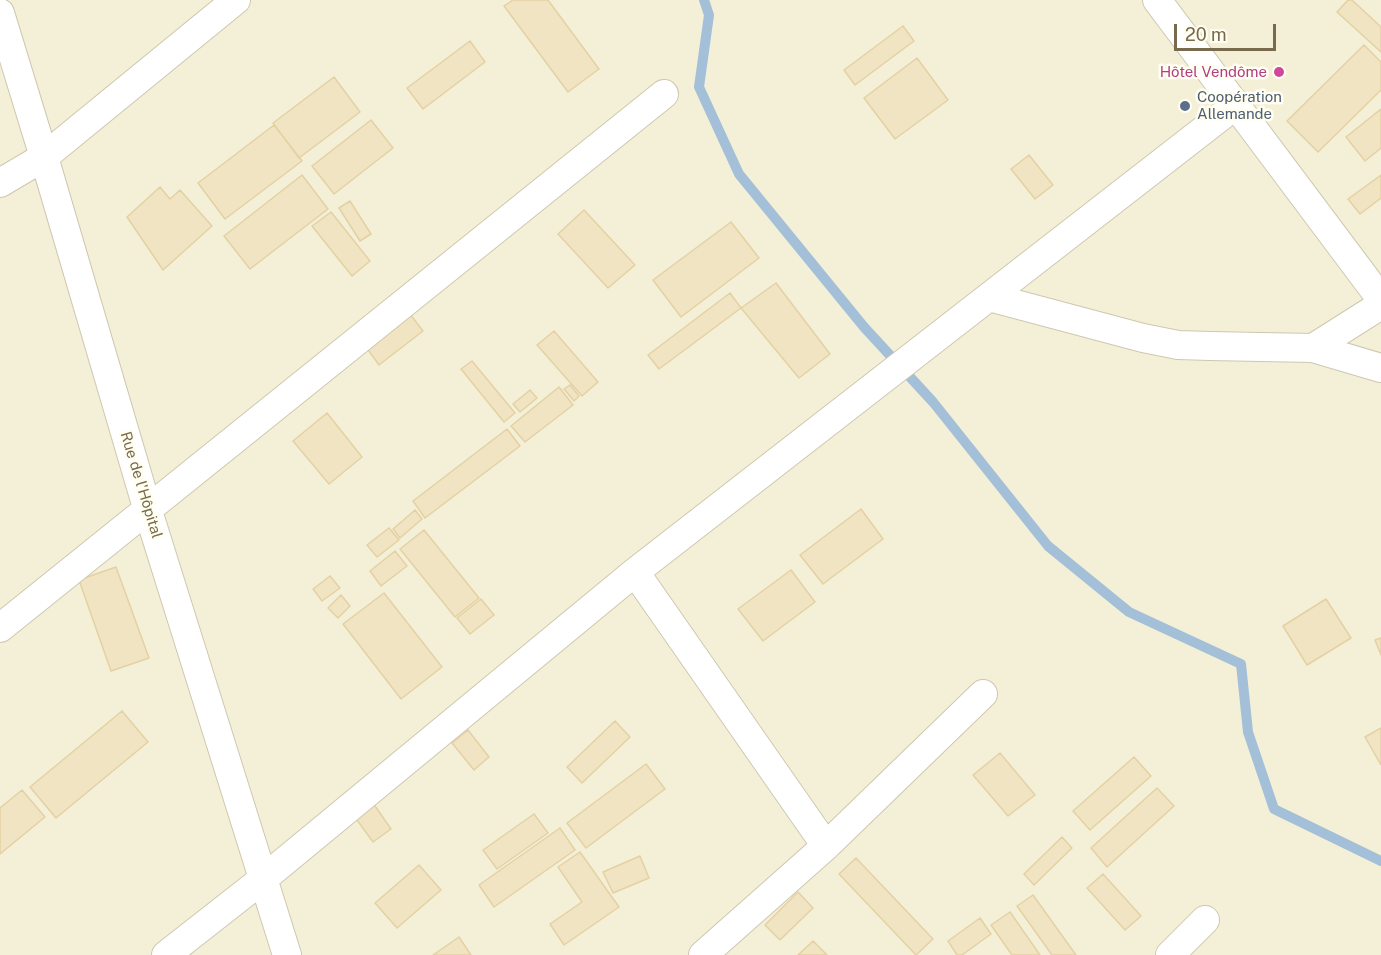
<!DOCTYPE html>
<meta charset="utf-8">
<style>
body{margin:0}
#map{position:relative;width:1381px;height:955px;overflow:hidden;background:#fcfbea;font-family:"Public Sans",sans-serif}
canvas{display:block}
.scale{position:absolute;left:1174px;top:24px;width:102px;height:27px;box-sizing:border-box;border:3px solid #776a4d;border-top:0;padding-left:8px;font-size:18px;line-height:21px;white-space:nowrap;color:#776a4d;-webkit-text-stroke:4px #fffef1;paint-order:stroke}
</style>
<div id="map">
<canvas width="1381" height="955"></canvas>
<div class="scale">20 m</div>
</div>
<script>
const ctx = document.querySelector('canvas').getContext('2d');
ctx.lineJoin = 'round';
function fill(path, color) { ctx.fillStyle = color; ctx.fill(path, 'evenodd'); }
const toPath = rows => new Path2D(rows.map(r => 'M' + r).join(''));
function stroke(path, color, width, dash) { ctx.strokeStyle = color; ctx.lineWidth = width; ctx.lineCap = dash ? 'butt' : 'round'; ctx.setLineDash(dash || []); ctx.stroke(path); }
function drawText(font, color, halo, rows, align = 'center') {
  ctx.font = font + ' "Public Sans",sans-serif'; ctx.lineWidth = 5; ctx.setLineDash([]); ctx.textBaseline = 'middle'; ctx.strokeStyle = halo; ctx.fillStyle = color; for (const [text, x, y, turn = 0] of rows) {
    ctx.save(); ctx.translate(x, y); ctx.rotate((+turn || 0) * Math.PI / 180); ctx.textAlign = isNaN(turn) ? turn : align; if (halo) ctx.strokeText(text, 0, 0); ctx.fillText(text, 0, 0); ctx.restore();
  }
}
fill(toPath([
 [0,0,1381,0,1381,955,0,955]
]), '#f4f0d8');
stroke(toPath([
 [704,0,709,15,699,87,739,174,864,327,933,402,1048,546,1129,612,1241,664,1248,732,1274,809,1381,861]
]), '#a4bfd8', 10);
const building = toPath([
 [513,0,548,0,599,69,568,92,504,6,513,0],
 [1348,0,1352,0,1381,27,1381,52,1337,12,1348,0],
 [903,26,914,41,855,85,844,70,903,26],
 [470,41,485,62,423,109,407,88,470,41],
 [1364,45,1381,62,1381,90,1318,152,1287,121,1364,45],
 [917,58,948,100,895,139,864,98,917,58],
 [334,77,360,112,299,158,273,123,334,77],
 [1381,109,1381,148,1365,161,1346,137,1381,109],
 [371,120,393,148,334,194,312,166,371,120],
 [274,125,302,161,225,219,198,183,274,125],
 [1029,155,1053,185,1035,199,1011,169,1029,155],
 [302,175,328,209,250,269,224,236,302,175],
 [1381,175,1381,198,1360,214,1348,199,1381,175],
 [160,187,170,199,180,190,212,226,163,270,127,217,160,187],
 [350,201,371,234,360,241,339,208,350,201],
 [584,210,635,265,608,288,558,234,584,210],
 [331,212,370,261,352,276,312,226,331,212],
 [731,222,759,258,681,317,653,280,731,222],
 [776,283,830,354,799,378,741,308,776,283],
 [730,293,741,308,659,369,648,355,730,293],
 [410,314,423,331,379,365,366,347,410,314],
 [554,331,598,382,582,396,537,345,554,331],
 [472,361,515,413,504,422,461,369,472,361],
 [570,385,579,396,574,401,564,389,570,385],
 [559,387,573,405,525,442,511,426,559,387],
 [530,390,537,398,520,412,513,404,530,390],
 [327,413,362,457,329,484,293,441,327,413],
 [507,429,520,446,425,518,413,501,507,429],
 [861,509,883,539,823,584,800,555,861,509],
 [415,510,422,519,400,538,393,529,415,510],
 [389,528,399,540,377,557,367,545,389,528],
 [424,530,479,598,455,617,400,549,424,530],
 [395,551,407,566,381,586,370,571,395,551],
 [116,567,149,658,111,671,79,580,116,567],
 [791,570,815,602,763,641,738,609,791,570],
 [330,576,340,588,322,601,313,589,330,576],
 [384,593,442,667,401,699,343,624,384,593],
 [341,595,350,606,338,618,328,608,341,595],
 [481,599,494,615,470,634,457,618,481,599],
 [1326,599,1351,638,1307,665,1283,626,1326,599],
 [1381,638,1381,655,1375,640,1381,638],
 [122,711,148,742,56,818,30,787,122,711],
 [615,721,630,737,582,783,567,767,615,721],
 [1381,728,1381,765,1365,737,1381,728],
 [468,730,489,757,474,770,452,743,468,730],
 [1000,753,1035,795,1008,816,973,775,1000,753],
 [1134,757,1151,776,1090,830,1073,811,1134,757],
 [646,764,665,789,586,848,567,823,646,764],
 [1157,788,1174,806,1107,867,1091,848,1157,788],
 [22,790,45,817,0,854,0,808,22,790],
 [373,803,391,829,373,842,354,816,373,803],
 [534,814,548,833,497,869,483,850,534,814],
 [560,828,575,850,494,907,479,885,560,828],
 [1062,837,1072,848,1034,885,1024,874,1062,837],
 [580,852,619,907,564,945,550,924,582,902,558,867,580,852],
 [640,856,649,878,613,893,603,872,640,856],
 [856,858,933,939,916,955,839,874,856,858],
 [419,865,441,890,397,928,375,903,419,865],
 [1103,874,1141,916,1125,930,1087,888,1103,874],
 [798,892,813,908,780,940,765,925,798,892],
 [1033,895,1076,955,1052,955,1017,906,1033,895],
 [1010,912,1040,955,1012,955,991,925,1010,912],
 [980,918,991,934,962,955,957,955,948,941,980,918],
 [459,937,471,955,433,955,459,937],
 [813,941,827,955,798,955,813,941]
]);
fill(building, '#f1e4c2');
stroke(building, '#e4d1a3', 1.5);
const minor = toPath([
 [1157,0,1381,299],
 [0,13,44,157,148,511,287,955],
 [0,183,44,157,236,0],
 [989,297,1143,338,1178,345,1210,346,1313,348,1381,305],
 [1313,348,1381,368],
 [635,572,826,846],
 [0,628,664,94],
 [166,955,263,879,635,572,1237,104],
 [703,955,826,846,983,694],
 [1170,955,1205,920]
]);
stroke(minor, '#cfc7af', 30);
stroke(minor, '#fff', 28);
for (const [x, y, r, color] of [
 [1279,72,6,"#d1479c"],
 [1185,106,6,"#5c6f8a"]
]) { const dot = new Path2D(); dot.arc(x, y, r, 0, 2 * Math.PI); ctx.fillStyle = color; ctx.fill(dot); stroke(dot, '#fffef1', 2); }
drawText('15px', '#b23c85', '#fffef1', [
 ["Hôtel Vendôme",1267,72]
], 'right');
drawText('15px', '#4e5e75', '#fffef1', [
 ["Coopération",1197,97],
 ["Allemande",1197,114]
], 'left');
drawText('15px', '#776a4d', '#fffef1', [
 ["Rue de l'Hôpital",141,485,73]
]);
</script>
